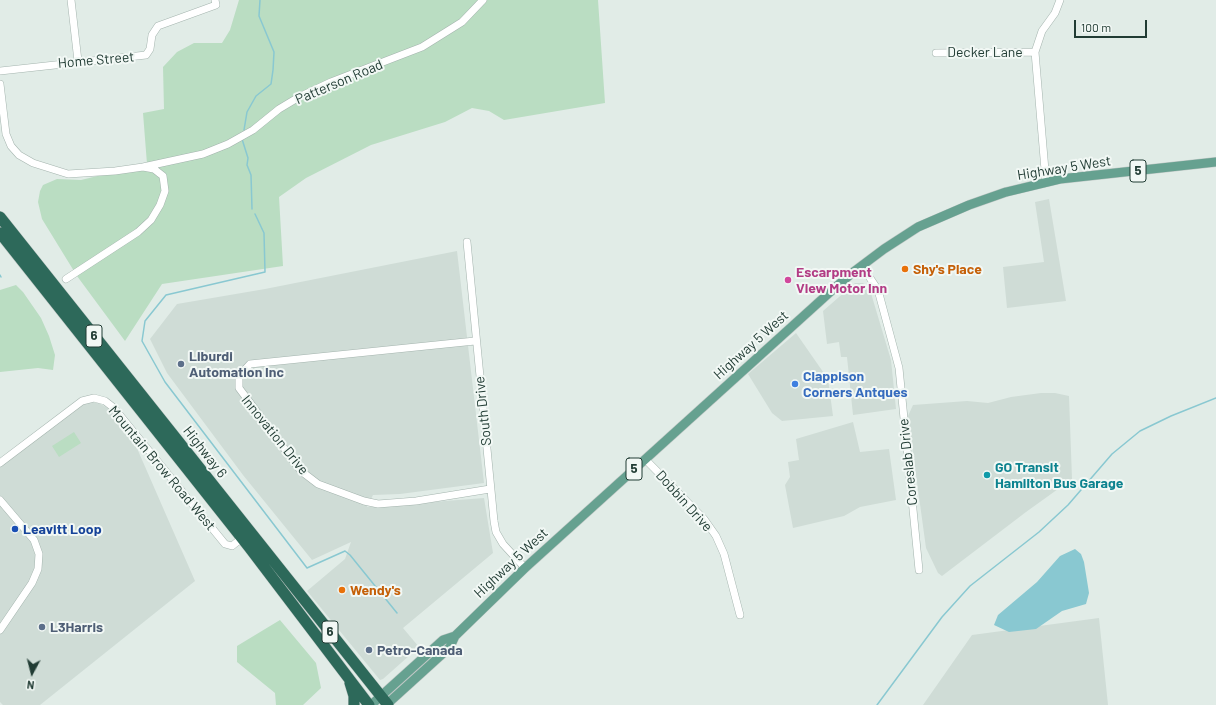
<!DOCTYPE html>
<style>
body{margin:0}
#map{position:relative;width:1216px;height:705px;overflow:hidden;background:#e1ece7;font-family:Barlow,sans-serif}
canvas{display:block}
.north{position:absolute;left:12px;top:653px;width:40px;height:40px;-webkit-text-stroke:3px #f2f8f5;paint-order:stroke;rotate:187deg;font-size:11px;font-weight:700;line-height:16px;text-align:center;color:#213c34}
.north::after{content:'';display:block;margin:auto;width:14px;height:18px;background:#213c34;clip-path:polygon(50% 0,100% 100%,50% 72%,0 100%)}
.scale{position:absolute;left:1074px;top:20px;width:73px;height:18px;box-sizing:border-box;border:2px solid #213c34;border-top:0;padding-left:5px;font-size:12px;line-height:14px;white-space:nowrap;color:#213c34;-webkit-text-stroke:3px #f2f8f5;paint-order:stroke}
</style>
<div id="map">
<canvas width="1216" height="705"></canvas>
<div class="north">N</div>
<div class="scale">100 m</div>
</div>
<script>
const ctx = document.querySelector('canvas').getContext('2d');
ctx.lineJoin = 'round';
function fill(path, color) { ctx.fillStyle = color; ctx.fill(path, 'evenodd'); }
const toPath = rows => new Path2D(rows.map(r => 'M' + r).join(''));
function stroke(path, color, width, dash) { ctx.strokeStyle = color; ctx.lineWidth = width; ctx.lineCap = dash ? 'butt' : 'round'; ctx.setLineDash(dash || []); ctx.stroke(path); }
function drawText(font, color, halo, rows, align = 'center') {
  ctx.font = font + ' Barlow,sans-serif'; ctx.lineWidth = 4; ctx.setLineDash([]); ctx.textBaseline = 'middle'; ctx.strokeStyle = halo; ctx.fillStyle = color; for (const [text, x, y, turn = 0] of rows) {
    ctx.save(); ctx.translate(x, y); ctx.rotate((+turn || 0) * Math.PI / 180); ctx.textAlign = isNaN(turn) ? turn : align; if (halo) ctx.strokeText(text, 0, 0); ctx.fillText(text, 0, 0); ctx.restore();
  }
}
fill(toPath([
 [1049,199,1066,301,1007,308,1003,267,1044,262,1035,202],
 [457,251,484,483,400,494,373,495,367,507,484,498,493,553,403,628,419,647,383,679,380,680,307,591,345,559,351,542,312,560,243,475,167,373,150,339,177,304,265,289],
 [855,283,863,283,870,290,891,360,896,409,853,415,847,357,841,357,839,342,827,344,823,311],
 [796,333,828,379,833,416,782,421,772,413,748,374],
 [1041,393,1055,393,1069,396,1072,479,1026,512,942,576,938,573,926,548,908,416,913,405,967,401,988,403,1011,397],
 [88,402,99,403,109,409,129,430,195,581,40,705,3,705,0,702,0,466,77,407],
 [853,422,860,452,889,449,896,500,860,507,844,516,793,528,785,485,790,477,788,462,799,460,796,439],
 [1099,618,1108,705,923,705,972,635]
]), '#cfdcd6');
fill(toPath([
 [239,0,598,0,605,103,504,120,489,111,472,108,445,122,371,145,306,178,279,197,283,266,162,284,125,341,77,276,42,219,38,202,40,191,43,185,57,179,81,180,147,164,143,113,164,109,163,67,177,52,194,43,222,43,230,30],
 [16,285,23,292,41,318,49,336,55,355,53,370,38,368,0,372,0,290],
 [74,432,81,443,59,457,52,446],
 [280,620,316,663,321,688,303,705,276,705,275,693,237,662,237,646]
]), '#baddc2');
fill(toPath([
 [1075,549,1081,554,1084,562,1089,593,1086,604,1062,611,1036,629,1009,632,994,625,998,615,1037,582,1060,556]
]), '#89c8d1');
stroke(toPath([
 [244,130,247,112,256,96,271,84,273,70,274,52,259,16,260,0],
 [242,139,248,158,247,165,251,175,252,209],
 [255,214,264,233,265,272,166,295,145,321,142,341,165,382,307,568,345,551,350,555,397,613],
 [0,275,1,277],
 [877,705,942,617,970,586,1039,532,1068,505,1112,454,1140,431,1171,416,1216,398]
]), '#89c8d1', 1.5);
const minor = toPath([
 [71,0,78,61],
 [936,53,1035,52],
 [0,71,146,55,150,49,152,35,158,26,216,5,215,0],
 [0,84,6,134,11,146,19,155,33,163,68,174,115,171,143,167,154,169,163,176,165,191,160,205,151,220,138,232,66,279],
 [143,167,203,154,228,144,253,130,279,109,299,97,331,82,422,47,462,22,483,0],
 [1046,182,1035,52,1042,31,1055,13,1060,0],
 [467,242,494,521,496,532,503,544,525,568],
 [862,266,878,290,899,368,919,570],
 [475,341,250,364,239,376,239,388,301,471,318,484,364,501,378,504,416,501,490,489],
 [645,459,704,519,716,536,724,554,740,615],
 [0,463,82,401,94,398,105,401,114,408,225,544,232,546,242,538],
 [0,500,34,540,39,554,38,569,32,583,0,630]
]);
const major = toPath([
 [371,705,443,640,455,636],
 [386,705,450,647,455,636,525,568,829,293,852,273,884,249,918,227,969,205,1006,192,1060,179,1216,162]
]);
const highway = toPath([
 [0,217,388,705],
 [0,233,249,547,369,705],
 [350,683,354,696,354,705]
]);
stroke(minor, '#a4b4ae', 8);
stroke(major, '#c1c8c6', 10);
stroke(highway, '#c1c8c6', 12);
stroke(minor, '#fff', 7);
stroke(major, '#66a190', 9);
stroke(highway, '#2d695a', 11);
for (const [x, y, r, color] of [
 [905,269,4,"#e8710a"],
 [788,280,4,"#d1479c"],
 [181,364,4,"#5c6f8a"],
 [795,384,4,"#3f7fe0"],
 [987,475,4,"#0f9aa8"],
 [15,529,4,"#1a4fb4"],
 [342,590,4,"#e8710a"],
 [42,627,4,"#5c6f8a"],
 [369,650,4,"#5c6f8a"]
]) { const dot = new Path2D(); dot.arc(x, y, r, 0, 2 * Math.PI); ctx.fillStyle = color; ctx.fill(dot); stroke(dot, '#f2f8f5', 1.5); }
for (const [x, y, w] of [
 [1138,171,16],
 [94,336,16],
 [634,469,16],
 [330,632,16]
]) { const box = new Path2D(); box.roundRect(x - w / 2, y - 11, w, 22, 3); ctx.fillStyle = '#f2f8f5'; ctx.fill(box); stroke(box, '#213c34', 1); }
drawText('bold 13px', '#213c34', null, [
 ["5",1138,171],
 ["6",94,336],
 ["5",634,469],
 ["6",330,632]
]);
drawText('14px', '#213c34', '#f2f8f5', [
 ["Decker Lane",985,52],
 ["Home Street",96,60,-5],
 ["Patterson Road",339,82,-23],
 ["Highway 5 West",1064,168,-9],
 ["Highway 5 West",751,345,-42],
 ["South Drive",483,411,-96],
 ["Innovation Drive",275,435,51],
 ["Highway 6",205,452,52],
 ["Coreslab Drive",908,462,-96],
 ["Mountain Brow Road West",162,468,50],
 ["Dobbin Drive",684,501,48],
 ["Highway 5 West",511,563,-43]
]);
drawText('bold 14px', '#c56008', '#f2f8f5', [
 ["Shy's Place",913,269],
 ["Wendy's",350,590]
], 'left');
drawText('bold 14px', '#b23c85', '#f2f8f5', [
 ["Escarpment",796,272],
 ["View Motor Inn",796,288]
], 'left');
drawText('bold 14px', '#4e5e75', '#f2f8f5', [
 ["Liburdi",189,356],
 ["Automation Inc",189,372],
 ["L3Harris",50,627],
 ["Petro-Canada",377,650]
], 'left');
drawText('bold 14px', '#366cbe', '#f2f8f5', [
 ["Clappison",803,376],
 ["Corners Antques",803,392]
], 'left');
drawText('bold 14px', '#0d838f', '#f2f8f5', [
 ["GO Transit",995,467],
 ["Hamilton Bus Garage",995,483]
], 'left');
drawText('bold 14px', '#164399', '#f2f8f5', [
 ["Leavitt Loop",23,529]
], 'left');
</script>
